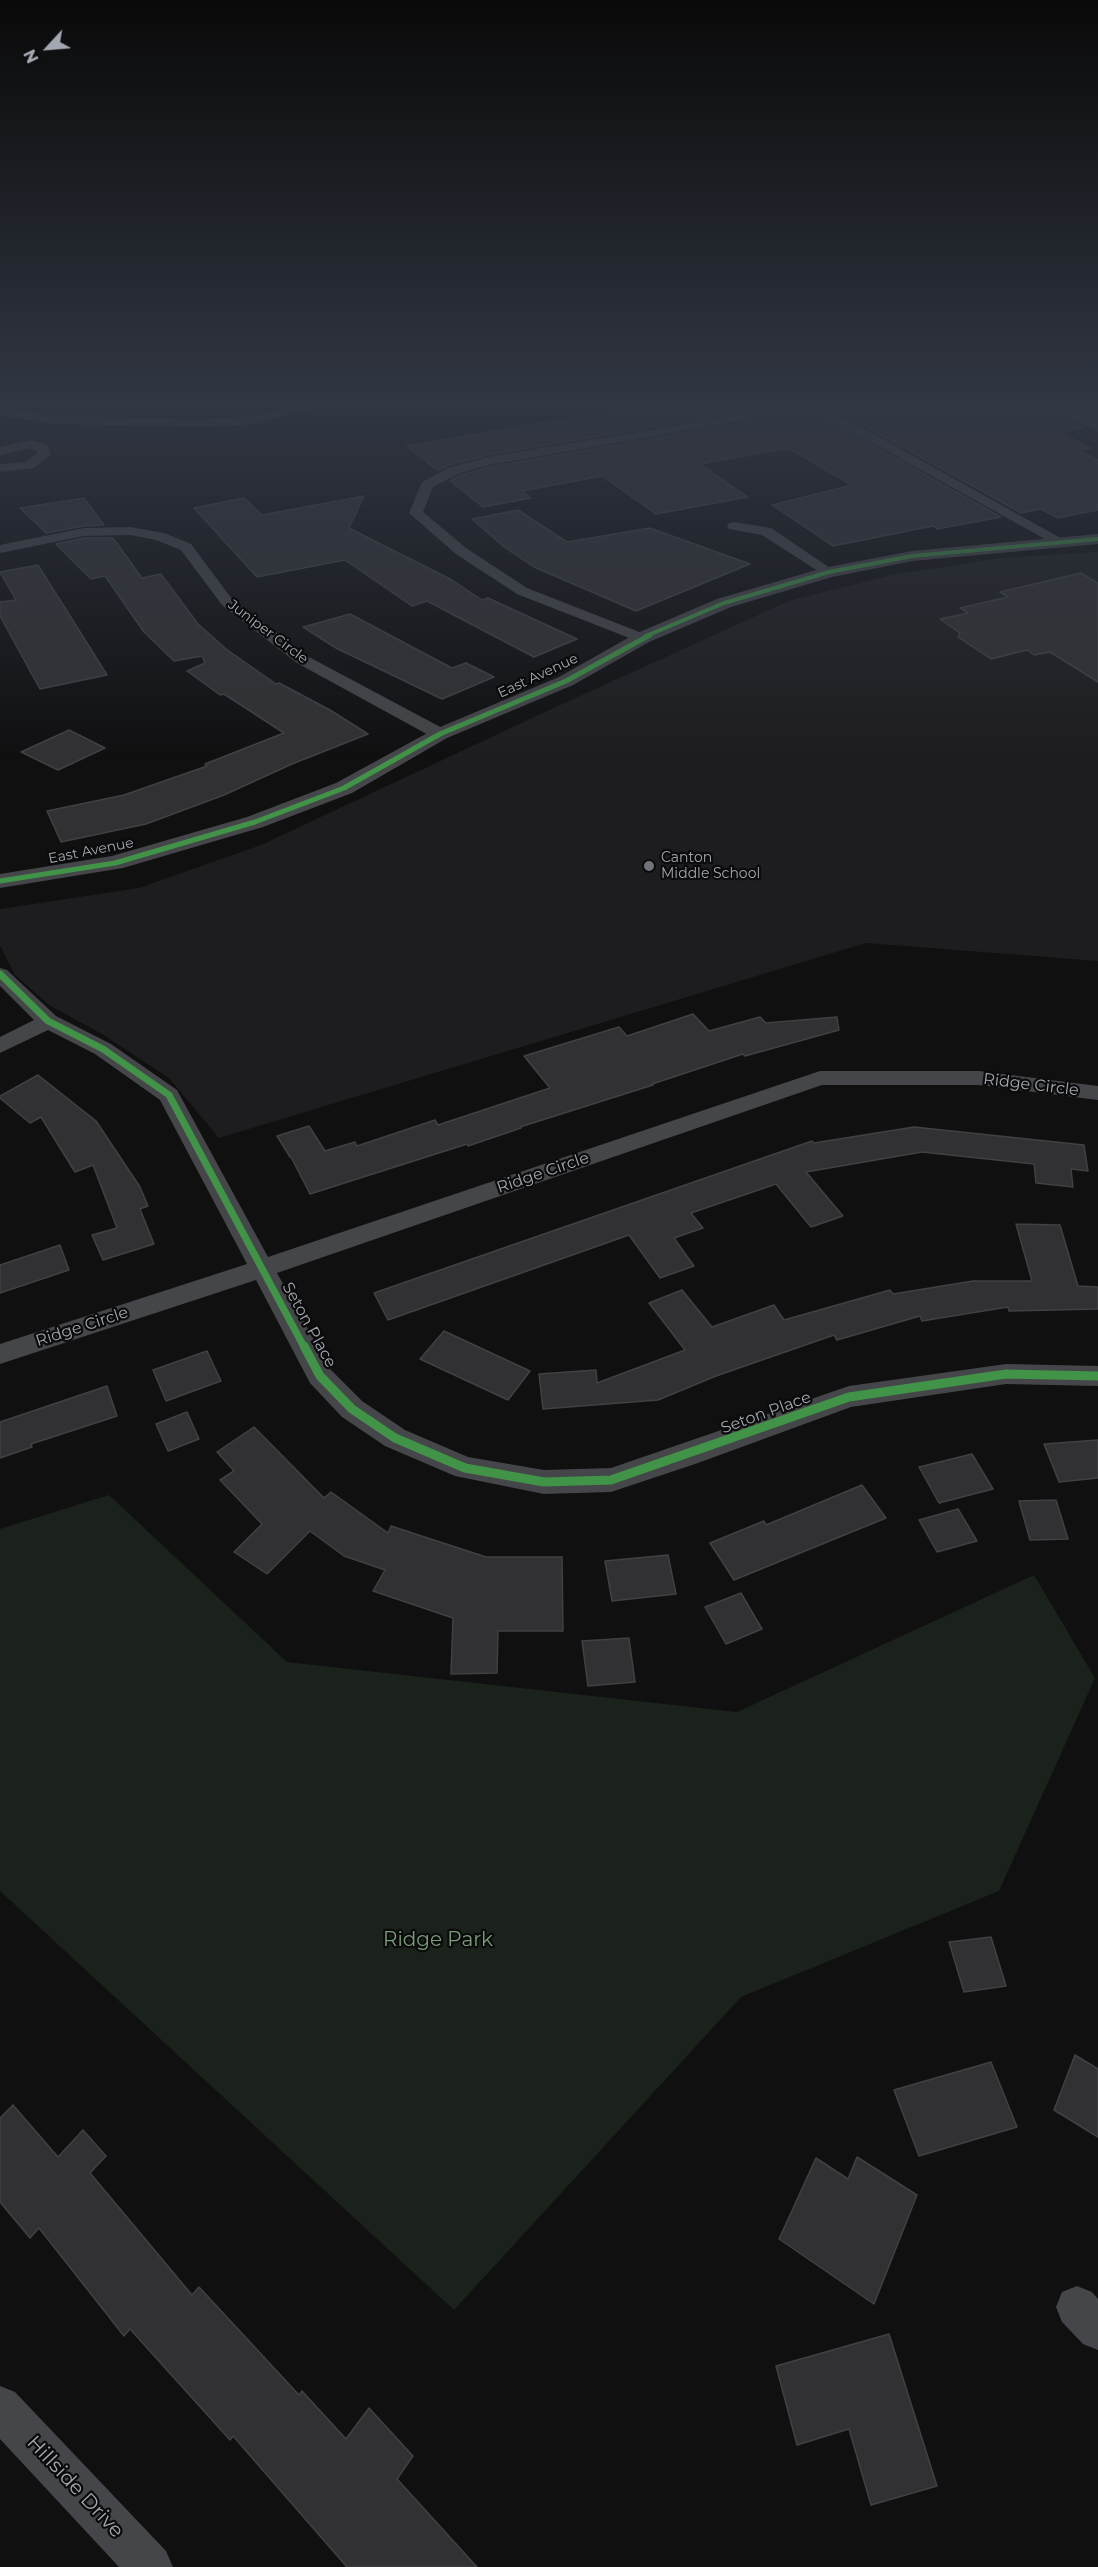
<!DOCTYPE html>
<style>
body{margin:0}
#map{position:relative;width:1098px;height:2567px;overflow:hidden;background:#101011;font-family:Montserrat,sans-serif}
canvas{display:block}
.north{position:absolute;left:18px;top:18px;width:60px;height:60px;-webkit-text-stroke:4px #0b0b0c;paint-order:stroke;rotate:244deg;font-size:16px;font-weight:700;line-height:24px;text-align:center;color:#a2a8b1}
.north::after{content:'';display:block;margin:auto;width:21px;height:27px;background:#a2a8b1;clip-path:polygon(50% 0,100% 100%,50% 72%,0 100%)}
</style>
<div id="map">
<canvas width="1098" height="2567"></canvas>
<div class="north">N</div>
</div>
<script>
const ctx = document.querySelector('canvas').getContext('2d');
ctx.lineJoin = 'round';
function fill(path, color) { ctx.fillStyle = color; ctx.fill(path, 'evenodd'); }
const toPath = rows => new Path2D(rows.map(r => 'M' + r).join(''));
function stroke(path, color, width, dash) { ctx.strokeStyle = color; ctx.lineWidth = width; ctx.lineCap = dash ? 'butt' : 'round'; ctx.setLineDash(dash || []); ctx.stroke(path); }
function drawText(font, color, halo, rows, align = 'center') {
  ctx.font = font + ' Montserrat,sans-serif'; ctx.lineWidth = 4.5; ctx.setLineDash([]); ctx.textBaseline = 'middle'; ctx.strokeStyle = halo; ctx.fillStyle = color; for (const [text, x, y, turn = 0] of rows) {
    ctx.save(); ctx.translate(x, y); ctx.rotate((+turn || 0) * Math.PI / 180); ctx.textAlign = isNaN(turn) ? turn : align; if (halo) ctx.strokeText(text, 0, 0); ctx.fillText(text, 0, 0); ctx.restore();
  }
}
fill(toPath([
 [1098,552,1098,961,866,943,219,1138,169,1078,102,1034,49,1005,15,975,0,945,0,909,139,888,261,845,547,711,789,601,891,575,1002,558]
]), '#1d1d1f');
fill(toPath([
 [109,1495,287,1662,737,1712,1034,1575,1095,1678,999,1891,741,1997,454,2310,0,1891,0,1529]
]), '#1b211b');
const building = toPath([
 [676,400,795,400,797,403,488,455,449,465,438,471,407,446,676,400],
 [818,400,1030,400,1084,428,1060,433,1090,448,1078,450,1098,460,1098,510,1058,518,1041,509,1021,513,818,400],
 [1055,400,1098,400,1098,421,1055,400],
 [811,411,1001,517,937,529,933,526,833,546,772,505,852,485,788,448,700,464,748,497,656,514,602,476,522,491,531,498,483,507,450,481,461,475,489,467,811,411],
 [364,496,349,528,452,580,482,600,488,598,577,639,534,657,427,601,412,606,345,560,257,577,194,508,244,498,262,515,364,496],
 [84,498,104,525,84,526,46,533,20,508,84,498],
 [518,510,567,542,650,528,750,564,636,611,534,567,504,547,472,519,518,510],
 [84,538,113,538,142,578,161,574,198,624,226,649,276,684,279,683,330,710,368,734,292,764,224,795,146,824,61,842,47,811,124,795,207,766,205,764,284,733,224,694,220,695,187,671,205,663,202,656,174,661,144,632,105,576,91,579,56,544,84,538],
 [38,565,87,643,107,675,40,689,0,616,0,602,16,600,0,572,38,565],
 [1081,573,1098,583,1098,682,1050,652,1034,655,1027,650,991,659,958,637,960,633,940,619,968,613,960,608,1008,597,1000,592,1081,573],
 [350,614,452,668,466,663,494,677,442,699,336,648,303,627,350,614],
 [69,730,105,748,58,770,21,752,69,730],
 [693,1014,709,1031,760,1017,766,1023,837,1017,839,1030,745,1056,743,1054,652,1084,653,1085,520,1127,521,1128,468,1146,467,1144,310,1194,291,1157,290,1157,277,1136,309,1126,325,1151,355,1142,357,1146,435,1120,438,1125,550,1088,524,1056,619,1027,627,1036,693,1014],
 [38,1075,96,1121,140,1187,148,1206,140,1209,154,1244,103,1260,92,1235,117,1228,93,1165,75,1172,41,1117,30,1123,0,1098,0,1096,38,1075],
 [914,1127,1084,1145,1088,1171,1071,1169,1073,1187,1036,1183,1034,1164,922,1152,806,1172,843,1216,811,1227,776,1184,691,1213,703,1228,674,1238,694,1266,660,1278,629,1235,388,1320,374,1293,812,1141,814,1143,914,1127],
 [1016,1224,1060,1225,1078,1286,1098,1287,1098,1309,1009,1311,1008,1307,922,1321,920,1316,837,1340,834,1335,716,1376,658,1400,543,1409,539,1374,596,1370,597,1383,685,1350,649,1303,682,1290,712,1327,774,1305,784,1320,890,1290,893,1294,973,1281,1032,1281,1016,1224],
 [60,1245,69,1270,0,1293,0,1265,60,1245],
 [444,1331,530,1371,508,1400,420,1359,444,1331],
 [207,1351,221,1381,166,1401,153,1370,207,1351],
 [107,1386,117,1416,31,1444,32,1447,0,1458,0,1422,107,1386],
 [187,1412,199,1439,168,1451,156,1424,187,1412],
 [254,1427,324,1498,331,1492,388,1533,391,1526,486,1557,562,1557,563,1631,498,1631,497,1673,451,1674,453,1618,373,1591,385,1570,344,1556,310,1531,267,1574,234,1552,262,1524,220,1480,234,1471,217,1452,254,1427],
 [1098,1440,1098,1478,1059,1482,1044,1444,1098,1440],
 [972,1454,993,1489,939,1503,919,1467,972,1454],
 [862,1485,886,1518,734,1580,710,1543,764,1521,766,1525,862,1485],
 [1056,1500,1068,1539,1030,1540,1019,1501,1056,1500],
 [958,1509,977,1541,937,1552,919,1520,958,1509],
 [668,1555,676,1594,612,1601,605,1561,668,1555],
 [741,1593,762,1629,726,1644,705,1607,741,1593],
 [629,1638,635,1682,588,1686,582,1641,629,1638],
 [991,1937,1006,1986,964,1992,949,1942,991,1937],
 [1075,2055,1098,2069,1098,2137,1054,2110,1075,2055],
 [991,2062,1017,2127,919,2156,894,2090,991,2062],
 [13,2105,58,2157,83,2130,106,2156,90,2173,192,2295,199,2287,299,2395,302,2391,346,2439,369,2408,413,2456,397,2479,477,2567,347,2567,233,2436,230,2440,130,2329,124,2336,39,2228,30,2238,0,2202,0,2118,13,2105],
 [857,2157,917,2195,874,2304,779,2239,816,2158,848,2179,857,2157],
 [889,2334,937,2486,871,2505,849,2429,797,2445,776,2366,889,2334]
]);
fill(building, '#313133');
stroke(building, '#404144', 1.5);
fill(toPath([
 [315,400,336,400,257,424,203,427,58,424,0,416,0,408,58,416,203,419,257,416,315,400],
 [797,400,813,400,1066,541,1059,545,1054,544,811,409,489,465,460,473,433,487,423,512,466,548,527,588,647,635,650,638,647,641,637,641,517,594,456,554,409,513,422,482,450,467,488,457,802,404,797,400],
 [1032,400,1049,400,1098,423,1098,432,1032,400],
 [31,440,46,444,51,453,49,456,34,468,0,472,0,464,26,462,38,452,31,448,0,455,0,447,31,440],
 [734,522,771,528,836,572,834,575,824,575,762,535,729,529,727,526,729,523,734,522],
 [130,527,164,533,191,544,232,599,309,657,446,730,448,734,446,738,440,739,434,738,297,663,222,605,181,550,156,540,130,535,84,536,0,553,0,545,84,528,130,527],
 [0,968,7,970,56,1016,111,1044,177,1090,268,1257,820,1071,979,1071,1098,1086,1098,1100,979,1085,822,1085,277,1273,330,1369,362,1401,405,1430,468,1457,544,1470,611,1468,849,1386,1006,1364,1098,1366,1098,1386,1006,1384,851,1407,698,1463,611,1492,544,1494,455,1476,385,1446,342,1417,310,1383,256,1280,0,1364,0,1344,247,1264,160,1100,95,1054,48,1030,0,1053,0,1037,34,1020,0,986,0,968],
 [1077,2286,1092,2292,1098,2299,1098,2350,1083,2344,1062,2322,1056,2307,1062,2292,1077,2286],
 [0,2386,15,2392,166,2551,173,2567,119,2567,0,2439,0,2386]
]), '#454649');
fill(toPath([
 [1098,534,1098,544,912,561,832,577,731,607,649,642,573,685,447,738,352,793,263,827,123,868,0,888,0,874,112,856,247,817,336,783,433,730,559,677,635,634,717,599,823,568,912,551,1098,534]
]), '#454649');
stroke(toPath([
 [646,636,724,603,829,572,912,556,1098,539]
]), '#419447', 4);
stroke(toPath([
 [0,881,115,863,255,822,344,788,440,734,566,681,650,635]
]), '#419447', 5);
stroke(toPath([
 [0,974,48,1021,103,1049,169,1095,304,1347]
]), '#419447', 7);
stroke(toPath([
 [304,1346,320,1376,352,1409,395,1438,465,1468,544,1482,611,1480,849,1397,1006,1374,1098,1376]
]), '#419447', 9);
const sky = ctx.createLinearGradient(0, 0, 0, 760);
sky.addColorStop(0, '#090909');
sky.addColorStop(0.53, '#313743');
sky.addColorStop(1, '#31374300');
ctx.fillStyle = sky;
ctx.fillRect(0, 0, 1098, 760);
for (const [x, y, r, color] of [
 [649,866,6,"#6f7379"]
]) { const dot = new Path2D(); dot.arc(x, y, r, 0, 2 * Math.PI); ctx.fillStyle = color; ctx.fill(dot); stroke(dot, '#0b0b0c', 2); }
drawText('14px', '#a2a8b1', '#0b0b0c', [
 ["Juniper Circle",268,632,37],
 ["East Avenue",538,676,-25],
 ["East Avenue",91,851,-11]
]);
drawText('14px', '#a2a8b1', '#0b0b0c', [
 ["Canton",661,858],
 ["Middle School",661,874]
], 'left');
drawText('16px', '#a2a8b1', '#0b0b0c', [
 ["Ridge Circle",1031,1085,7],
 ["Ridge Circle",543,1173,-19],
 ["Seton Place",309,1325,61],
 ["Ridge Circle",82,1327,-18],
 ["Seton Place",766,1413,-20]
]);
drawText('20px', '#799c79', '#0b0b0c', [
 ["Ridge Park",438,1940]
]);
drawText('20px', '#a2a8b1', '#0b0b0c', [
 ["Hillside Drive",75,2487,47]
]);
</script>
